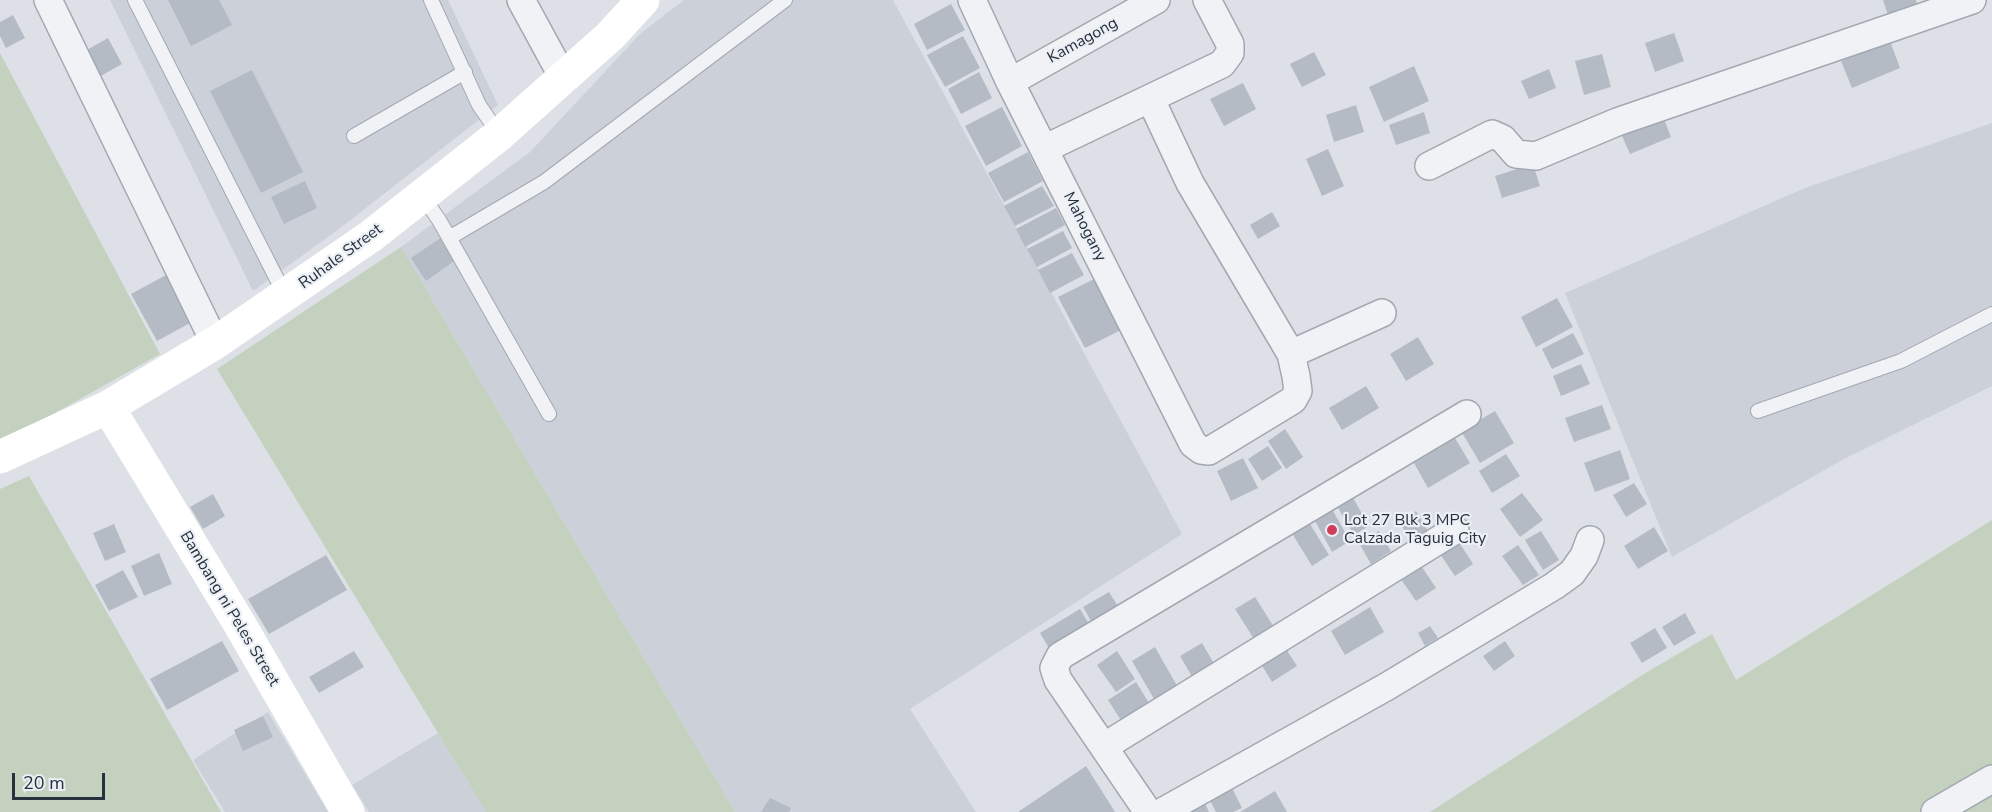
<!DOCTYPE html>
<style>
body{margin:0}
#map{position:relative;width:1992px;height:812px;overflow:hidden;background:#dde1e7;font-family:"Nunito Sans",sans-serif}
canvas{display:block}
.scale{position:absolute;left:12px;top:773px;width:93px;height:27px;box-sizing:border-box;border:3px solid #26303e;border-top:0;padding-left:8px;font-size:18px;line-height:21px;white-space:nowrap;color:#26303e;-webkit-text-stroke:4px #ecf0f5;paint-order:stroke}
</style>
<div id="map">
<canvas width="1992" height="812"></canvas>
<div class="scale">20 m</div>
</div>
<script>
const ctx = document.querySelector('canvas').getContext('2d');
ctx.lineJoin = 'round';
function fill(path, color) { ctx.fillStyle = color; ctx.fill(path, 'evenodd'); }
const toPath = rows => new Path2D(rows.map(r => 'M' + r).join(''));
function stroke(path, color, width, dash) { ctx.strokeStyle = color; ctx.lineWidth = width; ctx.lineCap = dash ? 'butt' : 'round'; ctx.setLineDash(dash || []); ctx.stroke(path); }
function drawText(font, color, halo, rows, align = 'center') {
  ctx.font = font + ' "Nunito Sans",sans-serif'; ctx.lineWidth = 4.5; ctx.setLineDash([]); ctx.textBaseline = 'middle'; ctx.strokeStyle = halo; ctx.fillStyle = color; for (const [text, x, y, turn = 0] of rows) {
    ctx.save(); ctx.translate(x, y); ctx.rotate((+turn || 0) * Math.PI / 180); ctx.textAlign = isNaN(turn) ? turn : align; if (halo) ctx.strokeText(text, 0, 0); ctx.fillText(text, 0, 0); ctx.restore();
  }
}
fill(toPath([
 [110,0,448,0,498,105,335,232,253,291],
 [684,0,893,0,1182,534,910,709,976,812,735,812,401,247,530,152,641,33],
 [1992,123,1992,386,1842,460,1672,557,1565,293,1805,188],
 [268,712,328,812,225,812,193,760],
 [438,733,486,812,369,812,352,785]
]), '#cbd0d9');
fill(toPath([
 [0,53,160,354,0,444],
 [401,247,735,812,486,812,217,369],
 [29,476,221,812,0,812,0,489],
 [1992,520,1992,812,1430,812,1647,672,1712,634,1736,680]
]), '#c3d1be');
fill(toPath([
 [168,0,219,0,232,25,191,46],
 [1883,0,1916,0,1918,7,1889,18],
 [951,4,965,30,927,50,914,24],
 [13,15,25,38,6,48,0,36,0,22],
 [1674,33,1684,61,1655,72,1645,43],
 [963,36,980,68,945,87,927,55],
 [108,38,122,64,99,77,85,51],
 [1890,41,1900,68,1852,88,1841,61],
 [1314,52,1326,75,1302,87,1290,64],
 [1602,54,1611,87,1584,95,1575,61],
 [1414,66,1429,101,1384,122,1369,87],
 [1549,69,1556,88,1529,99,1521,81],
 [252,70,303,172,261,193,210,91],
 [979,72,992,98,961,114,948,89],
 [1243,83,1256,109,1224,126,1210,99],
 [1356,105,1364,132,1334,142,1326,115],
 [1002,107,1022,146,986,166,965,126],
 [1424,112,1430,133,1396,145,1389,125],
 [1664,119,1671,137,1630,154,1622,136],
 [1328,149,1344,186,1322,196,1306,159],
 [1028,152,1043,181,1004,202,988,173],
 [1533,164,1540,186,1502,198,1495,176],
 [305,181,317,208,284,224,271,197],
 [1042,186,1054,206,1015,226,1004,206],
 [1056,208,1065,225,1025,247,1016,229],
 [1272,212,1280,226,1258,239,1250,225],
 [1063,231,1072,248,1037,267,1027,249],
 [442,237,457,259,426,281,411,258],
 [1072,253,1084,275,1050,293,1038,270],
 [166,275,192,322,157,341,131,294],
 [1094,279,1121,330,1085,348,1058,297],
 [1557,298,1573,327,1536,347,1521,317],
 [1573,333,1584,354,1552,369,1542,349],
 [1418,337,1434,364,1406,381,1390,354],
 [1581,364,1590,384,1561,396,1553,376],
 [1366,386,1379,408,1342,430,1329,408],
 [1602,405,1611,429,1574,442,1565,418],
 [1495,411,1514,443,1480,463,1461,431],
 [1285,429,1303,457,1286,469,1268,441],
 [1455,438,1470,463,1428,488,1414,463],
 [1268,446,1282,468,1262,481,1248,459],
 [1620,450,1630,479,1595,492,1584,463],
 [1506,454,1520,476,1492,493,1479,471],
 [1243,458,1258,488,1231,501,1217,471],
 [1634,483,1647,504,1626,517,1613,495],
 [1522,493,1543,520,1520,537,1500,509],
 [213,494,225,516,203,529,190,507],
 [1352,496,1369,526,1354,535,1337,506],
 [1332,509,1350,541,1332,552,1314,519],
 [1416,511,1431,536,1414,546,1399,521],
 [1307,519,1329,555,1312,566,1290,530],
 [114,524,126,552,105,561,93,533],
 [1654,527,1668,551,1638,569,1624,546],
 [1379,531,1391,551,1371,564,1359,543],
 [1541,531,1559,560,1543,570,1525,540],
 [1457,539,1473,564,1455,576,1438,551],
 [1518,545,1539,575,1523,585,1502,556],
 [159,553,172,584,144,596,131,566],
 [326,555,347,590,269,634,248,599],
 [1416,558,1436,588,1416,601,1396,572],
 [123,570,138,597,109,611,95,585],
 [1109,592,1126,619,1099,635,1083,607],
 [1255,597,1274,627,1254,639,1235,609],
 [1370,607,1384,632,1345,655,1331,631],
 [1080,609,1095,634,1055,658,1040,633],
 [1685,613,1696,633,1674,646,1662,627],
 [1430,626,1438,638,1425,646,1418,633],
 [1655,628,1667,648,1642,663,1630,643],
 [222,641,239,671,167,710,150,679],
 [1505,641,1515,656,1494,671,1483,656],
 [1202,643,1216,667,1194,680,1180,656],
 [1155,647,1180,691,1157,704,1132,661],
 [1286,649,1297,666,1272,682,1261,664],
 [354,651,364,667,319,693,309,677],
 [1117,651,1135,679,1116,692,1097,665],
 [1136,682,1154,711,1126,728,1108,700],
 [263,716,273,737,243,751,234,730],
 [1086,766,1115,812,1018,812],
 [1229,782,1242,808,1233,812,1216,812,1206,793],
 [1275,791,1287,812,1240,812],
 [1202,797,1209,812,1176,812],
 [770,798,791,808,789,812,761,812]
]), '#b4bbc4');
const lane = toPath([
 [135,0,285,295],
 [431,0,479,105,499,134],
 [354,136,465,72],
 [423,197,439,220,549,414],
 [449,238,544,182,785,0],
 [1758,411,1901,361,1992,314]
]);
const street = toPath([
 [48,0,215,343],
 [521,0,564,79],
 [972,0,1010,82,1193,444,1201,450,1209,451,1293,400,1298,391,1296,376,1291,354,1190,183,1151,100],
 [1010,82,1156,0],
 [1044,149,1222,64,1230,53,1230,44,1207,0],
 [1429,166,1492,134,1503,139,1516,154,1536,156,1617,122,1972,0],
 [1291,354,1382,313],
 [1105,746,1455,530],
 [1148,812,1058,680,1054,668,1060,656,1467,414],
 [1162,812,1386,687,1554,586,1572,573,1584,556,1590,540],
 [1935,812,1992,779]
]);
stroke(lane, '#a2a8b1', 16);
stroke(street, '#a2a8b1', 30);
stroke(lane, '#f0f2f6', 14);
stroke(street, '#f0f2f6', 27);
stroke(toPath([
 [108,407,239,623,348,812],
 [0,457,108,407,215,343,371,236,499,135,610,36,643,0]
]), '#fff', 33);
for (const [x, y, r, color] of [
 [1332,530,6,"#d13d58"]
]) { const dot = new Path2D(); dot.arc(x, y, r, 0, 2 * Math.PI); ctx.fillStyle = color; ctx.fill(dot); stroke(dot, '#ecf0f5', 2); }
drawText('16px', '#26303e', '#ecf0f5', [
 ["Kamagong",1083,41,-29],
 ["Mahogany",1084,227,63],
 ["Ruhale Street",341,257,-36],
 ["Bambang ni Peles Street",229,609,59]
]);
drawText('16px', '#26303e', '#ecf0f5', [
 ["Lot 27 Blk 3 MPC",1344,521],
 ["Calzada Taguig City",1344,539]
], 'left');
</script>
